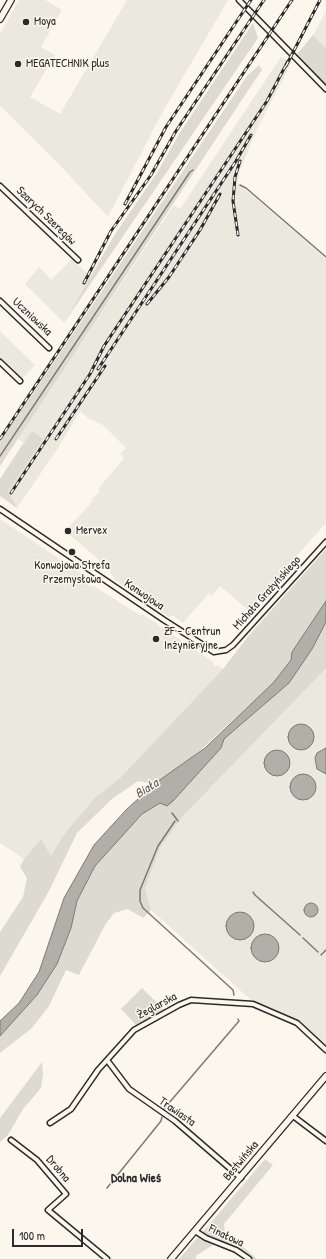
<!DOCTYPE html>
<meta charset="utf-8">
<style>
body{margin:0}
#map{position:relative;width:326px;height:1259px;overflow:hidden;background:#fbf7ec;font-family:"Patrick Hand",sans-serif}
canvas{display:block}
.scale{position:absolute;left:12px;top:1229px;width:71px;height:18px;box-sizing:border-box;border:2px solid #2b2b2b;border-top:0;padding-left:5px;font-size:12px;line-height:14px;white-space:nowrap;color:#2b2b2b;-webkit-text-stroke:3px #fbf7ec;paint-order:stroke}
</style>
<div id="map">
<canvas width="326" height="1259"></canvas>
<div class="scale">100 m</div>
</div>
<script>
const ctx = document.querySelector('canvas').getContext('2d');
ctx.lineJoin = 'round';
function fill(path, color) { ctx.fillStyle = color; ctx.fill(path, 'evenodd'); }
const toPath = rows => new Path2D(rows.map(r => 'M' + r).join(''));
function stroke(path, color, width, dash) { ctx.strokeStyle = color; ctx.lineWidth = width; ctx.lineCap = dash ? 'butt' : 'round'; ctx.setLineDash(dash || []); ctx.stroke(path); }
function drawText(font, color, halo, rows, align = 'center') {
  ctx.font = font + ' "Patrick Hand",sans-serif'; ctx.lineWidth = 3; ctx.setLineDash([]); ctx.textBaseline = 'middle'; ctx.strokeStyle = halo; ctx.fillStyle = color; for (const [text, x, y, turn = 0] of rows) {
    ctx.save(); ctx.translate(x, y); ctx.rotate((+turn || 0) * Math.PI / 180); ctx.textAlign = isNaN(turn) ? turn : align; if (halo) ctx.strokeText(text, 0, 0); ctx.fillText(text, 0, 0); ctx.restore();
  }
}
fill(toPath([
 [19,0,45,0,62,10,41,47,55,55,30,97,60,114,127,0,228,0,162,113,108,217,56,161,0,106,0,34],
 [326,12,326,48,313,35],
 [281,57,292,62,257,129,239,173,238,183,326,259,326,523,248,610,220,586,212,596,209,593,183,623,173,616,169,617,148,604,149,600,145,597,142,599,115,580,110,572,111,570,65,531,93,501,91,500,100,491,98,489,124,458,120,454,126,448,103,425,88,418,80,411,58,448,17,508,0,496,0,479,23,443,18,438,174,205,180,209],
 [72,259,91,277,64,323,25,284,39,267,51,280],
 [0,331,35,365,22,379,0,358],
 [0,519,91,580,88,585,91,587,92,585,141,616,142,614,213,662,214,666,218,665,223,669,120,778,96,798,65,833,51,857,41,839,24,859,0,843],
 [325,667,326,668,326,1047,296,1019,251,1000,151,910,145,888,160,848,182,817]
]), '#ebe8de');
fill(toPath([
 [253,23,258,38,64,323,115,234,157,173,179,134],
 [313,35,326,48,326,84,297,54],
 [259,65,262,70,251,86,0,466,0,442,247,76],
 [32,431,43,439,8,492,17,508,0,496,0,479],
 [326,549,326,601,292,652,291,660,282,672,274,682,193,757,154,784,138,781,112,799,77,833,49,891,0,976,0,932,23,897,27,878,20,867,24,859,41,839,51,856,65,833,96,797,120,778,223,669,250,634],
 [326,622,326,668,182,817,160,848,145,888,151,910,143,918,128,909,114,913,105,925,79,975,66,970,49,1006,32,1028,0,1053,0,1036,37,995,57,963,71,928,77,901,95,866,142,814,160,803,173,801,221,748,224,739,289,683,312,649],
 [142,988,164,1010,136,1025,121,1009],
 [42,1062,43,1074,41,1088,23,1109,8,1135,0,1142,0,1118],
 [265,1159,273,1165,224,1224,225,1235,236,1241,257,1259,253,1259,235,1247,202,1233],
 [198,1237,213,1245,197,1255,195,1259,179,1259]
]), '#dddad0');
const water = toPath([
 [326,601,326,622,312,649,289,683,224,739,221,748,173,801,167,806,160,803,142,814,95,866,77,901,71,928,57,964,37,995,0,1036,0,1021,19,1003,39,972,64,898,94,845,126,810,154,784,205,748,274,682,291,660,292,652,326,601],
 '288 737a13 13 0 1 1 26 0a13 13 0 1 1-26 0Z',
 [326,748,326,774,317,769,315,758,317,753,326,748],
 '264 763a13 13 0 1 1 26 0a13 13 0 1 1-26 0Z',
 '290 787a13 13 0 1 1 26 0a13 13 0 1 1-26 0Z',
 '304 910a7 7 0 1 1 14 0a7 7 0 1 1-14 0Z',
 '226 926a14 14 0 1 1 28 0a14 14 0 1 1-28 0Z',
 '251 948a14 14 0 1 1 28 0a14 14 0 1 1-28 0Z'
]);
fill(water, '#b1afa7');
stroke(water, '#7b7a75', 1);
stroke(toPath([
 [240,185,246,188,326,257],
 [0,456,190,172,193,170],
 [172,813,178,821],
 [175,821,158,846,140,890,140,901,143,908,233,990,234,995],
 [253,892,255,895,300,935],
 [303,938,318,952],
 [321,955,326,950],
 [163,1110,239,1021,238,1019],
 [107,1188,161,1121,162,1117]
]), '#7b7a75', 1.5);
const street = toPath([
 [239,0,326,89],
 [0,186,78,260],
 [0,301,49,348],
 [0,362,20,381],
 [0,509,164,620,214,652,226,650,233,645,326,542],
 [107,1060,129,1089,175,1121,241,1178],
 [293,1116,326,1141],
 [50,1123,71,1109,98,1070,134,1030,179,1005,191,1000,253,1004,297,1023,326,1050],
 [11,1140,37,1160,66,1194,48,1210,107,1259],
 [195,1231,206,1238,236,1250,249,1259]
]);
const secondary = toPath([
 [0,19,11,0],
 [171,1259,326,1076]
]);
stroke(street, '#2b2b2b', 7);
stroke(secondary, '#2b2b2b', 8);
stroke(street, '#fbf7ec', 4);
stroke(secondary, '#fbf7ec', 5.5);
const rail = toPath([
 [286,66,320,0],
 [125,204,166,127,251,0],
 [238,235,233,201,235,177,240,161],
 [84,283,111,231,151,175,176,131,264,0],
 [147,304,169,277,200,230,220,194],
 [98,369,236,161,251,135],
 [0,439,292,0],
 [56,439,105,366],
 [11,493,90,374,104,346,267,101,288,61]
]);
stroke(rail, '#2b2b2b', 3);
stroke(rail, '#fbf7ec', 1.5, [4.5]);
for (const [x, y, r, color] of [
 [26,22,4,"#2b2b2b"],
 [18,64,4,"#2b2b2b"],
 [68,531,4,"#2b2b2b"],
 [72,552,4,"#2b2b2b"],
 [156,639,4,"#2b2b2b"]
]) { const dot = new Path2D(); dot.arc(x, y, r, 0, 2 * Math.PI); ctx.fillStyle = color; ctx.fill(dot); stroke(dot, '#fbf7ec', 1.5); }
drawText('12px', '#2b2b2b', '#fbf7ec', [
 ["Moya",34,22],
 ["MEGATECHNIK plus",26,64],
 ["Mervex",76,531],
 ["Konwojowa Strefa",72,566,"center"],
 ["Przemysłowa",72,580,"center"],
 ["ZF - Centrun",164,632],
 ["Inżynieryjne",164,646]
], 'left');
drawText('12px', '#2b2b2b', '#fbf7ec', [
 ["Szarych Szeregów",46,216,44],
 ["Uczniowska",32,317,43],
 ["Michała Grażyńskiego",267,593,-48],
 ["Konwojowa",144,595,34],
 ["Żeglarska",157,1006,-28],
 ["Trawiasta",177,1112,35],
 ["Bestwińska",241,1161,-50],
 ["Drobna",58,1169,50],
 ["Finałowa",226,1236,25]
]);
drawText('italic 13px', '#5a5956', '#fbf7ec', [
 ["Biała",147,789,-33]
]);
drawText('bold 13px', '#2b2b2b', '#fbf7ec', [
 ["Dolna Wieś",136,1179]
]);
</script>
